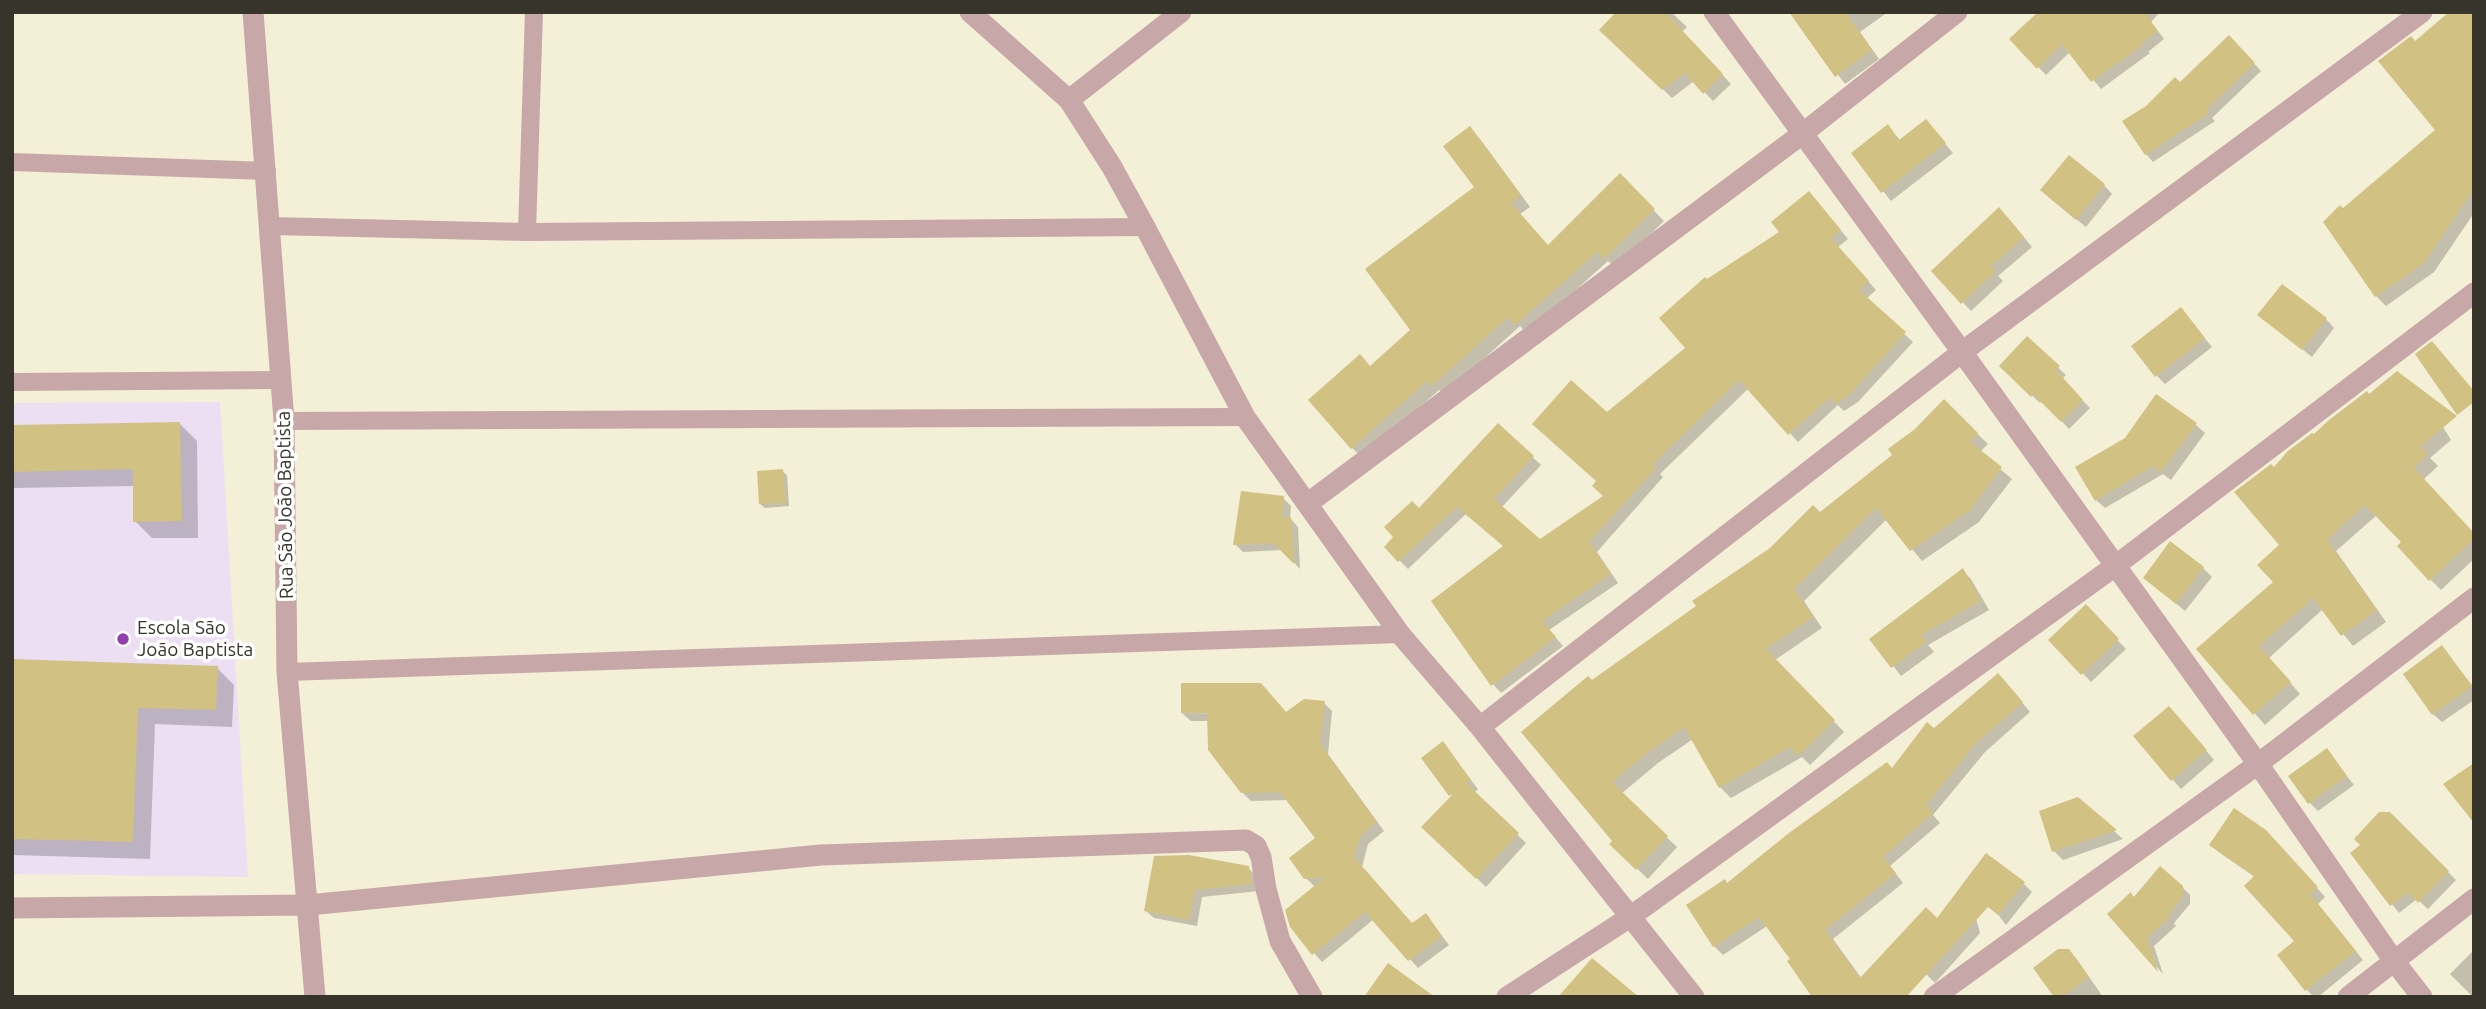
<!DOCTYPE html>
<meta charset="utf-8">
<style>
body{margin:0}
#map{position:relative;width:2486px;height:1009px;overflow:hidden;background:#f4efd7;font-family:Ubuntu,sans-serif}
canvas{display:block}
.frame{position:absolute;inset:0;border:14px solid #36342b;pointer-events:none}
</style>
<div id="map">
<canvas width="2486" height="1009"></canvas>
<div class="frame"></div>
</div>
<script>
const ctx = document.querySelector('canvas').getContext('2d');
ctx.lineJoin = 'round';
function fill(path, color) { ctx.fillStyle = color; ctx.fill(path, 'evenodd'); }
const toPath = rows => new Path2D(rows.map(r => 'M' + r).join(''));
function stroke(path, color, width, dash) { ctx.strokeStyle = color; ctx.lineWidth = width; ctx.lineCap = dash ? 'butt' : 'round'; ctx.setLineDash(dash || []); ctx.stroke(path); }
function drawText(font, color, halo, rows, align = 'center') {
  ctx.font = font + ' Ubuntu,sans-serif'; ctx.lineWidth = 7; ctx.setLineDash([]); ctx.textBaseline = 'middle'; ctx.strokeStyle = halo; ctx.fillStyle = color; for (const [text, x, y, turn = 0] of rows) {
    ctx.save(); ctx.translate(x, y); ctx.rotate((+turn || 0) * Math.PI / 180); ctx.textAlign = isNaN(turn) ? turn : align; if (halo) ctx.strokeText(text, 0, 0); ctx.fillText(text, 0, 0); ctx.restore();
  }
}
fill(toPath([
 [220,402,248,877,12,874,12,403]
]), '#ecdff3');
fill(toPath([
 [1618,12,1671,12,1687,27,1682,32,1731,84,1713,101,1694,81,1672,98,1601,30],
 [1791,12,1888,12,1860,32,1879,59,1845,84],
 [2072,12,2160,12,2151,22,2164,39,2148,52,2150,53,2101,89,2070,52,2046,75,2012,39],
 [2474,18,2474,213,2434,272,2386,306,2376,296,2343,210,2438,131,2415,43],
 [2229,37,2261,71,2212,118,2215,121,2153,162,2146,154,2180,85],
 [1888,127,1901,141,1934,131,1953,153,1891,201,1853,153],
 [1470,129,1480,139,1530,207,1520,214,1549,247,1620,176,1664,221,1616,268,1608,261,1527,334,1520,326,1444,395,1439,390,1363,458,1352,448,1371,367,1412,330,1476,187],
 [2104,185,2112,194,2086,227,2051,199],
 [1817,202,1848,239,1838,247,1876,290,1866,299,1913,342,1858,402,1844,411,1838,405,1798,442,1749,388,1660,474,1663,477,1597,552,1618,583,1549,630,1563,646,1501,693,1493,684,1505,546,1466,514,1408,569,1386,547,1498,425,1541,465,1501,508,1540,542,1605,497,1598,482,1607,414,1688,349,1707,281,1782,232],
 [2008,218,2032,247,1998,276,2003,281,1971,311,1933,271],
 [2181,309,2212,347,2165,384,2157,376],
 [2259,315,2326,319,2334,328,2312,357],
 [2027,339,2066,375,2062,379,2090,408,2069,429,2042,400,2040,403,2001,366],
 [1944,402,1988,444,1980,452,2012,479,1979,522,1922,561,1887,519,1804,601,1822,628,1775,660,1844,732,1810,765,1802,757,1731,798,1720,787,1693,739,1658,763,1621,794,1677,847,1648,879,1611,844,1614,841,1592,682,1698,607,1820,514,1894,455],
 [2440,422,2451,440,2430,458,2438,466,2423,480,2474,535,2474,559,2441,590,2430,579,2404,542,2377,515,2336,551,2386,622,2353,646,2323,609,2269,658,2300,694,2265,725,2199,650,2275,582,2281,545,2275,469],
 [180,424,197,441,198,538,152,538,135,521,135,486,12,488,12,427],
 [2196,425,2205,433,2171,480,2163,474,2105,508,2096,500],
 [782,471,787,475,789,506,765,508,760,504],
 [1283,498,1291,506,1290,518,1298,527,1300,569,1282,550,1243,552,1235,544],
 [2203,568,2212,577,2185,611,2145,578],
 [1963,571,1971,579,1989,610,1928,645,1934,652,1901,676,1872,639],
 [2085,606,2126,649,2091,682,2051,640],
 [2442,647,2474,688,2474,700,2442,722,2433,714],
 [12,661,217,668,234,685,232,727,155,724,150,859,12,855],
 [2007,684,2030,712,1985,752,1933,815,1940,823,1890,866,1903,883,1833,939,1862,979,1970,896,1980,933,1935,983,1926,974,1906,997,1793,960,1767,926,1723,955,1714,946,1728,884,1893,770,1934,730],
 [1324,703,1332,711,1328,754,1384,831,1368,844,1362,867,1413,925,1426,915,1449,945,1418,968,1374,919,1322,962,1314,953,1315,887,1306,878,1317,838,1288,800,1251,801,1242,792,1209,721,1191,721,1182,713,1287,714],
 [2178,717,2214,760,2181,789,2135,737],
 [1443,744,1478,789,1474,793,1526,843,1486,887,1424,827,1452,797],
 [2327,751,2354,785,2318,811,2309,802],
 [2078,799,2123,839,2063,860,2054,851],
 [2389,814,2456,880,2428,909,2417,899,2399,913,2352,853,2362,845],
 [2275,841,2325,897,2318,904,2363,960,2318,997,2314,997,2307,990,2280,955,2297,942,2255,877,2220,853,2211,845],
 [1155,858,1248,868,1256,876,1259,891,1202,897,1197,926,1154,918,1146,911],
 [1970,878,2023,883,2032,892,2006,925],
 [2182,887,2190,895,2190,904,2174,923,2176,926,2154,946,2163,974,2114,919,2131,894,2135,898],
 [2474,950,2474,997,2473,997,2450,974],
 [2068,951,2076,958,2103,997,2056,997]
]), '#0003');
fill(toPath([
 [1616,12,1665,12,1723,74,1703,94,1685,73,1662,90,1599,30],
 [1789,12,1845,12,1872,50,1835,77],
 [2038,12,2144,12,2158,31,2142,43,2143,45,2091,82,2062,44,2037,69,2009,39],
 [2449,12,2474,12,2474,189,2424,263,2375,297,2323,222,2340,205,2343,208,2435,130,2378,61,2411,36,2415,41],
 [2229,35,2255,63,2206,110,2209,113,2145,155,2122,121,2146,106,2175,77,2180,82],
 [1926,119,1946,143,1881,193,1851,153,1888,124,1899,140],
 [1470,126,1521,195,1511,203,1548,245,1620,173,1655,209,1604,259,1597,252,1515,325,1508,317,1432,386,1427,381,1351,449,1308,400,1360,354,1370,366,1410,330,1365,269,1474,187,1443,146],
 [2069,155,2105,184,2076,220,2040,190],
 [1809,191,1841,230,1831,238,1869,281,1859,290,1906,332,1850,394,1835,404,1830,397,1788,435,1739,380,1652,465,1656,468,1589,542,1611,574,1542,621,1556,637,1491,686,1431,601,1503,546,1457,507,1398,562,1384,547,1393,537,1384,527,1412,501,1419,508,1498,423,1534,456,1494,499,1540,539,1603,496,1592,486,1596,481,1532,424,1571,380,1607,412,1685,348,1659,318,1705,277,1707,279,1779,232,1771,222],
 [1999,207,2024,237,1991,266,1996,271,1961,304,1931,271],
 [2282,284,2327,318,2302,350,2257,315],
 [2181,307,2205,338,2155,377,2131,346],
 [2027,336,2060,366,2056,370,2083,400,2061,422,2033,394,2031,397,1999,366],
 [2432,341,2474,391,2474,402,2457,415,2415,354],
 [2397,371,2457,416,2421,446,2428,454,2414,468,2474,533,2474,539,2429,581,2397,546,2401,542,2365,505,2327,540,2377,610,2341,636,2313,598,2259,646,2291,682,2253,715,2196,649,2273,582,2257,565,2279,545,2234,492,2271,464,2274,467,2288,451,2312,433,2314,434,2329,420,2367,391,2369,394],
 [2156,394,2197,423,2161,472,2153,466,2095,501,2075,467,2125,438],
 [1944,399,1978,433,1970,442,2002,467,1969,511,1910,551,1876,508,1794,589,1813,617,1766,649,1835,720,1798,756,1790,747,1719,788,1684,727,1647,753,1612,782,1668,836,1636,870,1609,844,1612,841,1521,732,1588,676,1592,680,1696,606,1692,601,1770,548,1813,505,1820,512,1892,455,1888,449,1915,429],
 [180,422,182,521,133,522,133,469,12,472,12,425],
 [783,469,786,503,759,504,757,471],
 [1241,491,1284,496,1282,518,1291,517,1294,564,1273,543,1233,545],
 [2170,541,2204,567,2176,604,2143,578],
 [1963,568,1981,601,1921,635,1926,642,1891,668,1869,639],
 [2086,604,2119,639,2081,675,2048,640],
 [2442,645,2472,686,2432,715,2403,674],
 [12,659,218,666,216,710,138,708,133,842,12,839],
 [1998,673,2023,702,1976,743,1926,805,1933,813,1883,857,1896,873,1825,930,1860,978,1926,907,1937,918,1986,853,2025,882,1998,915,1988,907,1906,997,1812,997,1787,961,1790,959,1759,917,1713,947,1686,905,1725,879,1727,883,1789,833,1887,762,1892,768,1927,722,1934,728],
 [1181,683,1261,683,1286,712,1304,699,1325,701,1320,744,1377,822,1360,836,1354,857,1412,923,1426,913,1442,936,1408,961,1365,912,1312,955,1290,927,1285,910,1325,877,1304,879,1289,858,1315,838,1280,792,1241,793,1208,750,1207,713,1181,713],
 [2169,706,2207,750,2171,781,2133,736],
 [1443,741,1471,780,1466,783,1519,833,1476,879,1421,827,1455,792,1449,796,1421,758],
 [2327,748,2347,776,2308,804,2288,776],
 [2474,763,2474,823,2443,784],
 [2078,797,2117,830,2052,852,2039,811],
 [2234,808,2266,830,2318,887,2310,894,2356,951,2305,991,2277,955,2294,941,2244,886,2254,876,2209,845],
 [2379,812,2390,812,2449,871,2418,903,2408,892,2390,906,2350,853,2360,845,2354,839],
 [1189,855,1249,866,1252,884,1195,890,1189,920,1144,911,1154,856],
 [2160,866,2183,886,2183,896,2168,915,2170,917,2147,938,2158,972,2107,914,2131,892,2133,898],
 [2058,949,2069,949,2089,977,2062,997,2054,997,2033,968],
 [1592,958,1639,997,1558,997],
 [1388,963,1435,997,1364,997]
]), '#d1c182');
stroke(toPath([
 [12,162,267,171],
 [271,226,527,232,1145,227],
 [527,232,534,12],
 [12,382,281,380],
 [284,421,1245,417],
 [287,672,1400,634]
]), '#c7a7a8', 18);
stroke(toPath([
 [253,12,284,421,287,672,315,997],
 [970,12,1069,100,1112,167,1145,227,1245,417,1400,634,1480,727,1694,997],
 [1714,12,1962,352,2258,764,2394,961,2422,997],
 [1069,100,1181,12],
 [1307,504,1802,134,1957,12],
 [1480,727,1962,352,2422,12],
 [12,908,308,905,821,855,1246,840,1256,846,1261,857,1266,889,1280,941,1312,997],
 [1507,997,1630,917,2115,566,2474,293],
 [1934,997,2258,764,2474,598],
 [2348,997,2474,899]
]), '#c7a7a8', 21);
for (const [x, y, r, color] of [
 [123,639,7,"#923fae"]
]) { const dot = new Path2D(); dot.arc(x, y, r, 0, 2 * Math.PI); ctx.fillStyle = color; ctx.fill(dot); stroke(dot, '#fff', 2.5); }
drawText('19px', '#36342b', '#fff', [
 ["Rua São João Baptista",285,505,-91]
]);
drawText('19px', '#36342b', '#fff', [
 ["Escola São",137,628],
 ["João Baptista",137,650]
], 'left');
</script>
